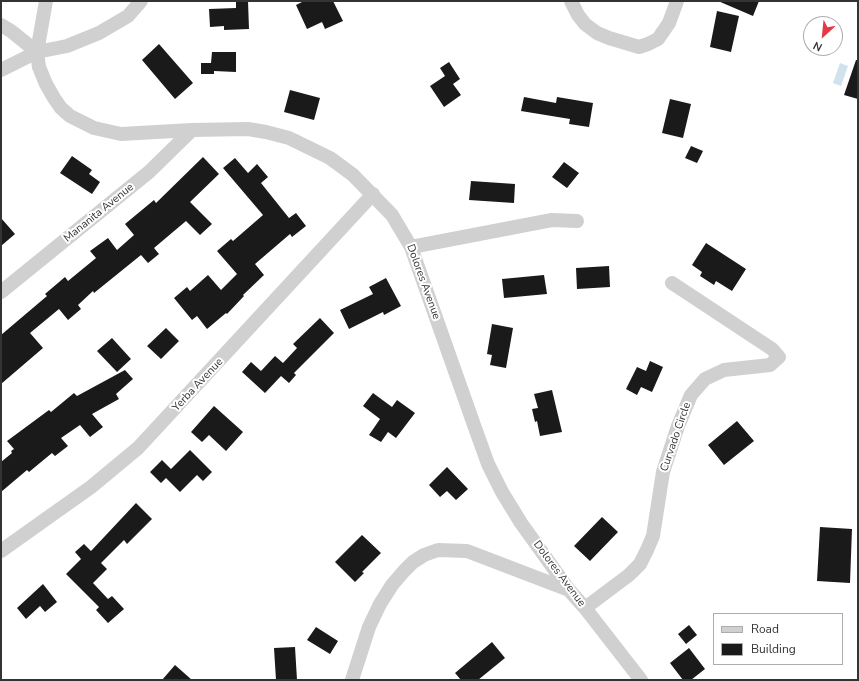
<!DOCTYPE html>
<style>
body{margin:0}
#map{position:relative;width:859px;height:681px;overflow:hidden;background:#fff;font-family:"Nunito Sans",sans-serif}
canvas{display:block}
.frame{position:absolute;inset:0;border:2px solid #333;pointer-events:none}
.legend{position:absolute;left:713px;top:613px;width:130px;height:52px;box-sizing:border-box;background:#fff;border:1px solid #adadad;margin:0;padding:5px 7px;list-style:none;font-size:12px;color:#333}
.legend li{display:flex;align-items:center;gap:8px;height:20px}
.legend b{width:20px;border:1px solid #adadad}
.north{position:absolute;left:803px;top:16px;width:40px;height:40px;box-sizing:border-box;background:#fff;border:1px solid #adadad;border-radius:50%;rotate:207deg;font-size:11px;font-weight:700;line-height:16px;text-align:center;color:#333}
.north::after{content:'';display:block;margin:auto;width:14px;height:18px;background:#e63946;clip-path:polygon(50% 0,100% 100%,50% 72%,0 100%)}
</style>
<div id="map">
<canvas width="859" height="681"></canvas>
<div class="frame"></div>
<ul class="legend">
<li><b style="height:5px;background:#d0d0d0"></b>Road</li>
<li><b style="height:11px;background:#1a1a1a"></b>Building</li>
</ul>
<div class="north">N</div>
</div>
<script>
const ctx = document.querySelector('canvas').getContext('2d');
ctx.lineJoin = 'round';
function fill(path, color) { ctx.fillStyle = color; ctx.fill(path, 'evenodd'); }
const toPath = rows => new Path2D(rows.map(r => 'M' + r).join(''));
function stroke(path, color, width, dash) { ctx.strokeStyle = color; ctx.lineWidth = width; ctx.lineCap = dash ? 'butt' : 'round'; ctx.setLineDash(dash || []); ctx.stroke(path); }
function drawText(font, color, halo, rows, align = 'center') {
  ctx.font = font + ' "Nunito Sans",sans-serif'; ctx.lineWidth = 4; ctx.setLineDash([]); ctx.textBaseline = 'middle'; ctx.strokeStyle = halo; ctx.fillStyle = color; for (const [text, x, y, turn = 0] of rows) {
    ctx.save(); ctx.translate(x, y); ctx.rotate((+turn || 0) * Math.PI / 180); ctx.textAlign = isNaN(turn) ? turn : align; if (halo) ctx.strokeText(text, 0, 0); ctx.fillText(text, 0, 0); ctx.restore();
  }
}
fill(toPath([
 [840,63,848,66,841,86,833,83]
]), '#cfe2ee');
fill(toPath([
 [236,1,248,1,249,29,224,30,224,26,210,27,209,9,236,8],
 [304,1,333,1,343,21,325,29,322,22,307,29,296,5],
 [718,1,759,1,753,16],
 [717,11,739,16,731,52,710,47],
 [159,44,193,83,175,99,142,60],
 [212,52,236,52,236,72,214,71,214,74,201,74,201,63,211,63],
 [856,60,858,60,858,99,844,95],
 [449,62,460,79,453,84,461,95,444,107,430,86,445,76,440,68],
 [290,90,320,98,314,120,284,112],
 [524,97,556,103,557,97,593,103,589,127,569,124,570,119,521,111],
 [670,99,691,104,683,138,662,133],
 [691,146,703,151,697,163,685,158],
 [72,156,92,170,89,174,100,182,92,194,60,173],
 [203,157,219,174,190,202,212,224,200,235,186,221,154,248,159,254,148,263,141,255,94,293,93,291,78,305,81,309,68,320,59,309,30,333,43,348,1,384,1,335,47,296,45,294,65,277,68,281,96,258,90,251,108,238,117,250,134,235,125,224,154,200,156,203],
 [235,158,248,173,257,164,268,177,261,183,289,218,296,213,306,226,292,237,290,234,255,264,264,275,243,295,244,296,227,314,226,313,207,329,197,316,192,320,174,298,187,287,190,291,208,275,221,290,237,274,217,251,231,239,233,241,263,215,223,168],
 [564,162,579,173,567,188,552,177],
 [471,181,515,184,514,203,469,200],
 [1,218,15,234,1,246],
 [706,243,746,269,732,291,716,281,714,285,700,276,702,272,692,265],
 [609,266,610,287,577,289,576,268],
 [544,275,547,294,504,298,502,279],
 [386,278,401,306,384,315,383,312,349,329,340,310,373,294,369,287],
 [320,318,334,333,294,373,296,375,289,383,281,376,265,393,242,372,251,362,261,371,275,356,283,363,297,348,293,344],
 [492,324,513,328,506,368,490,365,492,355,487,354],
 [166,328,179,341,161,359,147,346],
 [112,338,131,359,117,372,97,351],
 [650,361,663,367,652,392,641,387,637,395,626,389,637,367,646,371],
 [125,370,133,379,116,394,119,399,92,414,103,427,90,437,80,425,61,438,68,446,55,456,52,453,29,472,27,470,1,492,1,462,12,453,11,451,14,449,7,441,49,410,51,412,74,393,77,396],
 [552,390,562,432,540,436,537,421,535,422,532,409,538,408,534,394],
 [373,393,392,407,397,400,415,413,396,438,388,432,381,442,369,435,380,419,363,406],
 [214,406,243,432,226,451,209,435,202,442,191,432],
 [737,421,754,441,724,465,708,445],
 [190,450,212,472,203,481,197,475,180,492,166,478,161,483,150,472,162,460,171,469],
 [447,467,468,489,456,500,447,491,440,497,429,485],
 [136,503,152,519,127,544,124,540,101,563,107,569,93,583,108,599,112,596,124,609,108,623,96,610,99,607,66,574,81,559,75,552,84,544,91,551],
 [602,517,618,532,590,561,574,546],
 [820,527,852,529,850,583,817,581],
 [362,535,381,553,362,572,364,573,355,582,335,562],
 [43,584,57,602,45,612,40,606,26,619,17,608],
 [689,625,697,635,686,644,678,634],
 [316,627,338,641,330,654,307,640],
 [492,642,505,658,478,680,461,680,455,673],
 [295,647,297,680,276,680,274,648],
 [689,648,705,669,691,680,683,680,670,663],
 [175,665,192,680,162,680]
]), '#1a1a1a');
stroke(toPath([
 [46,1,37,52,39,67,46,84,54,98,61,108,70,116,94,128,121,134,192,130,248,129,266,132,289,138,330,158,353,175,392,215,411,247,474,425,488,464,502,492,521,523,569,590,585,608,641,680],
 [571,1,578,15,585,24,597,33,609,38,639,47,648,44,658,39,669,23,677,1],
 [1,25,11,31,37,52],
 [1,70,37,52,67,46,99,33,128,16,141,1],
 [411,247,552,220,577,221],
 [1,292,149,172,192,130],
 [1,551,91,487,138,448,373,194],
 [585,608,629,575,640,564,647,550,653,536,663,472,678,426,691,395,705,379,724,370,770,365,779,357,772,349,672,283],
 [352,680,369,627,380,604,392,585,404,571,413,562,424,555,438,550,467,551,569,590]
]), '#d0d0d0', 14);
drawText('11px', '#333', '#fff', [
 ["Mananita Avenue",99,213,-39],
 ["Dolores Avenue",423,282,70],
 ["Yerba Avenue",198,385,-47],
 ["Curvado Circle",676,437,-71],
 ["Dolores Avenue",559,574,53]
]);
</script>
